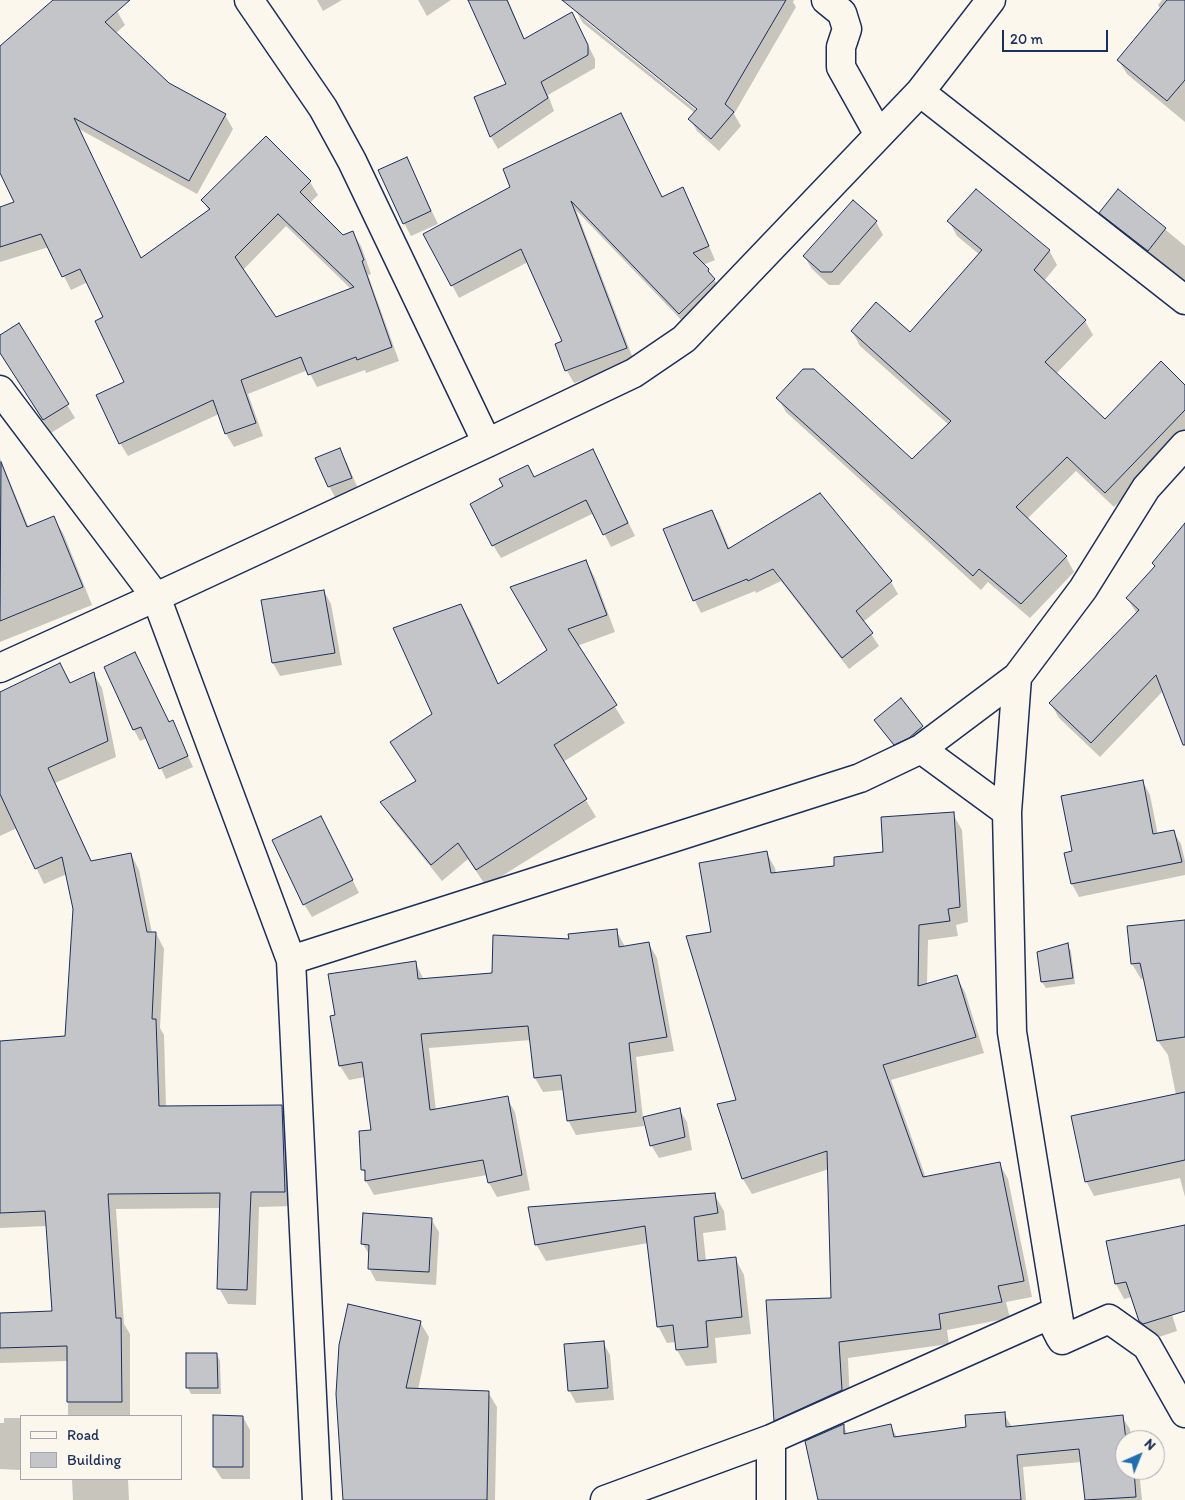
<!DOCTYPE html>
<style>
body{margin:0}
#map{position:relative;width:1185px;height:1500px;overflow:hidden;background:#fbf7ec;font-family:Itim,sans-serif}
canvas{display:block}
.legend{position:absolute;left:20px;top:1415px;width:162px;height:65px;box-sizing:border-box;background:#fbf7ec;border:1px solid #a1a7b3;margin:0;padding:6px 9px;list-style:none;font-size:15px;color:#1b2f5e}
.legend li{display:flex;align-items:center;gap:10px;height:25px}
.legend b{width:25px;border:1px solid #a1a7b3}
.north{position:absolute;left:1115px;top:1430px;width:50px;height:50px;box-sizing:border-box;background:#fbf7ec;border:1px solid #a1a7b3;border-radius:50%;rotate:44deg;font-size:14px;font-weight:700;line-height:20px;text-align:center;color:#1b2f5e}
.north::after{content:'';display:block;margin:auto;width:18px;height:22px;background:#1f6fb2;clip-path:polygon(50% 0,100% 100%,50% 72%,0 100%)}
.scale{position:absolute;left:1002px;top:30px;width:106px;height:22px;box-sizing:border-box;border:2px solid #1b2f5e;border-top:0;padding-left:6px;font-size:15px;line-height:18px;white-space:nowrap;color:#1b2f5e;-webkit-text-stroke:4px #fbf7ec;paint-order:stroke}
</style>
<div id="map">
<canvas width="1185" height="1500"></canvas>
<ul class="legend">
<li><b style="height:6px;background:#fbf7ec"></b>Road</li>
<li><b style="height:14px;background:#c3c5c9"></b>Building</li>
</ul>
<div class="north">N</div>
<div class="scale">20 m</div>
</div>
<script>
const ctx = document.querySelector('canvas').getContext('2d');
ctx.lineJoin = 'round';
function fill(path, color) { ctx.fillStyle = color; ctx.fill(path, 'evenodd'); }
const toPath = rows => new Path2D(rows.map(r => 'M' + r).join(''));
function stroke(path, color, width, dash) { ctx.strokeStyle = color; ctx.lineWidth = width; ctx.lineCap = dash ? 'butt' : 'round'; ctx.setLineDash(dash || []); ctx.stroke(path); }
fill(toPath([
 [55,0,107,0,117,11,125,25,115,34,169,84,225,115,233,129,197,194,79,129,141,259,209,211,203,201,310,182,318,195,310,203,342,236,353,233,361,246,371,274,368,275,399,361,366,373,365,370,317,387,308,370,248,394,263,436,234,447,226,434,219,414,128,456,120,443,125,383,105,318,88,282,71,290,49,247,0,262,0,208,16,203,0,171,0,47],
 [286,226,351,289,276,318,243,270],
 [317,0,342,0,323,11],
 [418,0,451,0,427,16],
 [470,0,508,0,525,40,572,13,595,59,595,68,548,95,554,111,498,149,491,137,476,97,507,85],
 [582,0,794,0,793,2,796,7,734,114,741,126,719,151,697,131,690,119,695,113,583,23,576,11],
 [583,16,703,112,701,114,587,22,582,17],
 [1162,0,1185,0,1185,122,1127,74,1119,61,1161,10,1158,5],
 [621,114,662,198,683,189,690,202,715,260,703,265,708,270,722,292,687,326,576,210,634,361,574,383,567,371,557,345,564,342,528,262,459,298,452,285,511,188],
 [406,158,438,224,411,236,404,223],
 [1119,191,1185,246,1185,287,1109,227,1101,213],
 [853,202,876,222,883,235,839,285,829,285,812,269,804,256],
 [949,221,1049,250,1057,265,1044,281,1085,321,1093,335,1056,374,1105,421,1185,387,1185,443,1181,438,1114,507,1076,471,1027,519,1066,557,1074,572,1030,618,988,582,981,590,786,412,778,398,912,461,949,425,860,346,852,331,910,334,980,255,957,236],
 [19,325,75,418,51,433,0,352,0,336],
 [340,450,347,463,359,491,336,499,329,486],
 [0,458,29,528,54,518,64,535,92,605,0,642],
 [600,464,635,536,611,547,594,513,501,558,493,545,534,479],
 [712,511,719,523,730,550,891,582,898,594,863,622,879,646,849,669,781,581,756,593,755,591,701,613,695,601,665,530],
 [1185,533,1185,744,1163,691,1100,757,1059,718,1051,704,1137,614,1127,598],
 [586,561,595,578,615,632,577,646,625,723,563,762,596,817,486,886,468,859,442,881,392,819,382,802,417,782,461,605,471,622,499,685,549,650],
 [324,591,331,604,342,665,280,676,273,663,263,601],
 [60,664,71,684,93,673,102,688,116,757,55,783,92,862,131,854,139,870,152,933,156,933,164,949,160,1028,164,1035,166,1107,282,1106,290,1121,293,1206,259,1207,256,1305,228,1304,219,1288,221,1208,116,1209,124,1324,130,1334,130,1416,68,1416,68,1361,0,1363,0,1314,53,1312,47,1226,0,1228,0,1043,67,1037,74,909,67,874,44,884,17,828,0,836,0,694],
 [106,667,169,723,172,722,193,767,166,779,147,738,140,741,134,730],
 [879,726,922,727,925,733,898,750],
 [1143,782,1150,795,1158,835,1173,831,1181,844,1185,861,1185,875,1079,897,1072,884,1065,854,1073,852],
 [953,814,962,830,968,922,956,925,958,936,928,940,927,984,956,976,965,992,984,1053,891,1080,926,1178,999,1163,1008,1179,1032,1297,1006,1302,1010,1318,947,1330,949,1344,848,1358,850,1406,784,1436,775,1420,832,1299,829,1169,752,1194,743,1179,718,1105,737,1100,713,933,766,852,775,868,776,873,835,867,884,853],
 [328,830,359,893,312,917,304,904],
 [1185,921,1185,1197,1180,1178,1094,1196,1086,1181,1176,1095,1168,1055,1158,1041,1145,978,1141,979,1132,964],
 [616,930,625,947,649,944,657,958,674,1051,636,1057,643,1118,679,1109,687,1122,692,1150,659,1158,651,1145,645,1119,643,1120,644,1126,576,1135,568,1120,564,1090,543,1092,535,1078,531,1040,429,1048,436,1111,507,1098,515,1112,530,1190,497,1197,489,1183,487,1175,374,1195,366,1181,366,1176,363,1170,372,1131,365,1077,349,1080,340,1066,337,1016,415,962,424,980,493,974,570,940],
 [1067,945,1071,951,1075,984,1046,988,1042,982],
 [714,1194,724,1211,726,1230,703,1233,706,1261,735,1258,744,1275,751,1334,715,1338,717,1363,686,1366,677,1350,676,1342,667,1343,658,1326,648,1243,546,1261,536,1244],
 [431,1219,439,1232,436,1285,376,1281,369,1268,370,1256,363,1244],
 [1185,1226,1185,1287,1165,1291,1177,1331,1153,1339,1149,1336,1140,1320,1132,1297,1124,1299,1116,1284,1107,1242],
 [420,1322,429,1337,418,1390,488,1392,497,1407,495,1500,337,1500,344,1500],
 [603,1342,610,1355,614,1400,576,1403,569,1390],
 [217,1355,220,1361,221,1394,191,1394,188,1388],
 [1004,1414,1012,1427,1122,1417,1130,1429,1131,1440,1125,1440,1125,1470,1139,1470,1142,1500,1086,1500,1082,1462,1023,1467,1026,1500,819,1500,843,1425,848,1435,890,1425,897,1437,967,1428],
 [243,1417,250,1430,250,1479,222,1479,214,1467],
 [4,1418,21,1418,21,1470,0,1469,0,1423,4,1423],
 [72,1479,128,1479,129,1500,73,1500]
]), '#0003');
const building = toPath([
 [53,0,130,0,105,22,169,83,226,114,189,181,74,118,141,258,210,209,201,200,266,136,311,181,300,192,343,235,353,231,364,260,362,261,392,347,357,360,356,357,308,375,301,357,241,380,256,423,225,434,213,400,119,444,96,395,124,382,95,321,103,317,80,269,62,277,41,234,0,247,0,207,14,202,0,173,0,46,53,0],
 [278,214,354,287,276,317,235,257,278,214],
 [468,0,507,0,524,39,572,12,588,45,588,55,541,82,548,98,490,137,474,97,506,84,468,0],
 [562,0,786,0,725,104,734,112,711,139,688,119,697,109,562,0],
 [1167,0,1185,0,1185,80,1167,101,1117,60,1167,0],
 [621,113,662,197,683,187,709,246,693,253,709,269,708,271,715,279,679,314,571,201,627,348,565,371,555,344,562,341,521,249,451,286,423,234,510,187,503,169,621,113],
 [407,157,431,211,403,224,378,170,407,157],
 [976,189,1050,250,1034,270,1086,320,1045,362,1105,419,1161,361,1185,385,1185,410,1105,493,1067,457,1016,507,1067,556,1021,604,979,569,973,576,776,398,803,369,814,369,912,459,951,421,851,331,876,302,910,332,982,250,947,221,976,189],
 [1118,189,1166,228,1148,251,1099,213,1118,189],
 [853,200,877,221,832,272,821,272,803,256,853,200],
 [19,323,69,404,43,420,0,353,0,335,19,323],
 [340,448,352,478,328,487,315,458,340,448],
 [593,449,628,523,603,535,586,500,492,546,470,504,503,486,499,479,528,465,534,477,593,449],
 [1,462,27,527,54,516,83,587,0,621,1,462],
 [820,493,892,581,856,611,873,633,842,658,773,569,748,581,747,579,693,601,663,529,712,510,728,549,820,493],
 [1185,523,1185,745,1183,745,1156,675,1091,743,1049,703,1139,610,1126,598,1155,566,1152,563,1185,523],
 [586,560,607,615,568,629,617,705,554,745,587,799,476,870,458,843,431,865,380,802,416,781,390,742,432,714,393,628,461,604,498,684,547,650,510,587,586,560],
 [324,590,335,653,272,663,261,600,324,590],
 [135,652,169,722,173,720,188,756,159,769,141,727,133,730,104,667,135,652],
 [60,663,70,683,94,672,108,741,48,768,91,861,131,853,147,932,156,932,152,1019,156,1019,159,1106,282,1105,285,1192,251,1192,247,1290,217,1289,220,1193,108,1194,116,1318,121,1318,122,1402,67,1402,67,1346,0,1348,0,1313,52,1311,45,1211,0,1213,0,1041,65,1036,73,909,62,857,35,869,0,794,0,692,60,663],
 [901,698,923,726,909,738,894,745,874,720,901,698],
 [1143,780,1153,834,1174,830,1182,862,1071,884,1064,853,1072,851,1061,796,1143,780],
 [954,812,960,907,948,909,950,921,919,925,918,986,957,975,976,1037,883,1065,923,1177,1000,1162,1024,1281,998,1286,1002,1302,939,1314,941,1329,839,1342,842,1390,774,1421,766,1300,831,1298,827,1151,742,1179,717,1104,736,1100,686,936,711,932,699,863,767,851,771,873,834,866,834,857,883,852,881,817,954,812],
 [321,816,353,880,303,905,272,840,321,816],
 [1185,920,1185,1037,1157,1041,1140,963,1131,964,1127,926,1185,920],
 [617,929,619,947,649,942,667,1037,629,1043,636,1112,567,1121,561,1075,534,1078,528,1026,421,1034,430,1110,508,1096,522,1175,488,1183,483,1160,365,1181,365,1170,361,1170,359,1131,371,1130,362,1062,339,1066,330,1016,335,1015,328,974,416,961,418,979,492,973,493,935,569,939,568,934,617,929],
 [1068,943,1073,978,1041,982,1037,952,1068,943],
 [1185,1092,1185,1160,1085,1182,1071,1116,1185,1092],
 [680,1108,685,1137,650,1146,643,1117,680,1108],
 [715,1193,718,1213,694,1217,698,1261,736,1257,742,1317,706,1321,708,1347,676,1350,673,1325,657,1327,645,1226,535,1245,528,1207,715,1193],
 [363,1213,432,1218,429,1272,368,1269,369,1245,361,1244,363,1213],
 [1185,1225,1185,1311,1143,1324,1139,1321,1126,1282,1115,1284,1106,1241,1185,1225],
 [348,1304,421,1321,406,1388,489,1391,487,1500,343,1500,336,1394,339,1345,348,1304],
 [604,1341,608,1388,568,1391,564,1344,604,1341],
 [186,1353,217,1353,218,1388,186,1388,186,1353],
 [1005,1412,1006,1427,1123,1415,1126,1440,1125,1470,1134,1470,1136,1497,1085,1500,1079,1449,1017,1455,1021,1500,818,1500,805,1441,844,1424,844,1434,891,1424,894,1437,966,1427,965,1415,1005,1412],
 [213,1415,243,1416,243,1467,213,1467,213,1415]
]);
fill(building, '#c3c5c9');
stroke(building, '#1b2f5e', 1);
const street = toPath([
 [249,0,323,108,352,161,487,443],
 [826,0,842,13,847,29,841,47,841,67,879,135],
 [920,92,1185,300],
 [0,390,156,597,291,960,317,1500],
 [0,668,156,597,487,443,634,373,684,339,920,92,991,0],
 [1017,677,1007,812,1012,1032,1062,1340],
 [921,749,1007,812],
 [291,960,860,778,921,749,1017,677,1083,589,1146,488,1185,445],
 [1062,1340,1109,1319,1147,1346,1185,1413],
 [605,1500,771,1439,1049,1315,1060,1337],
 [771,1500,771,1439]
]);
stroke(street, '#1b2f5e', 31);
stroke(street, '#fbf7ec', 28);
</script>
